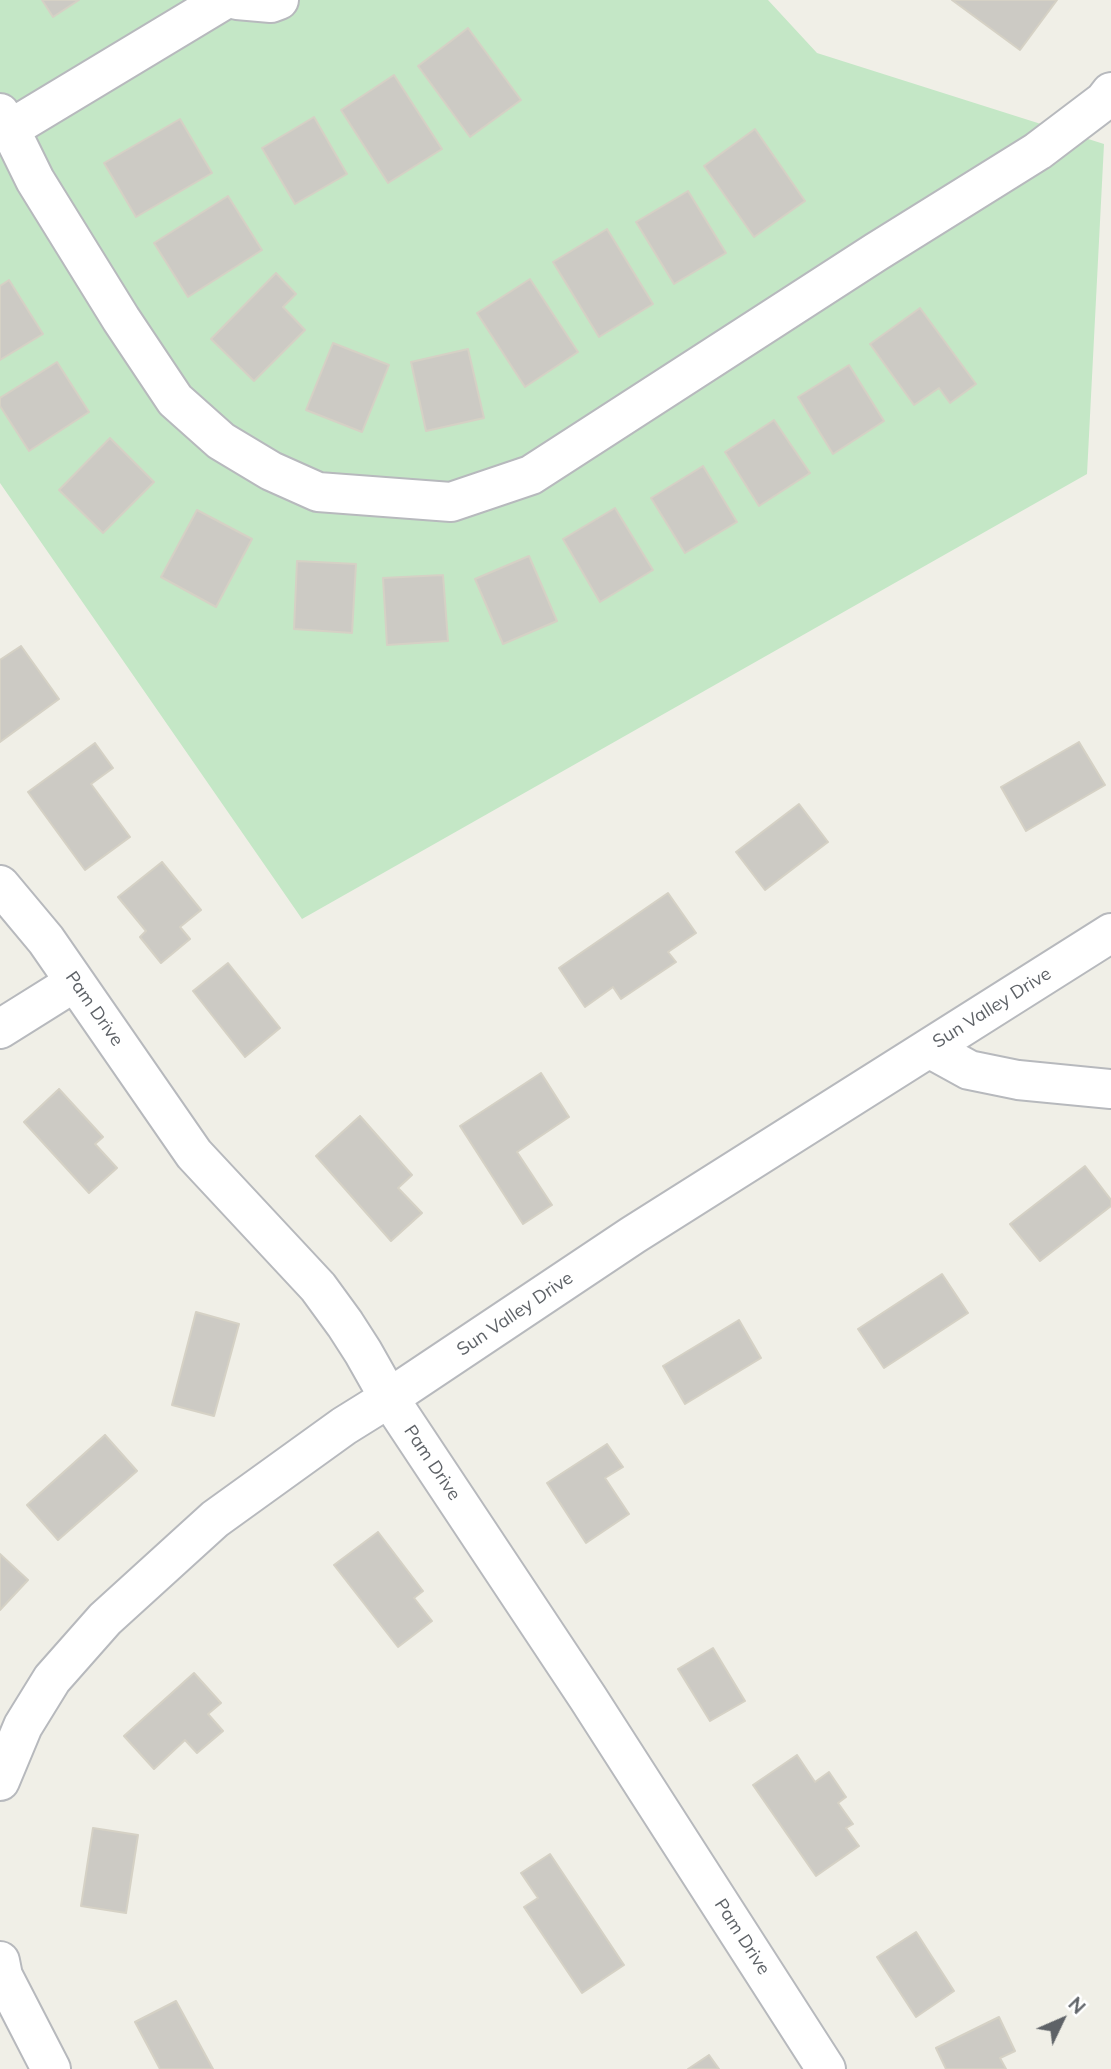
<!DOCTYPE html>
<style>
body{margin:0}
#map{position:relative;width:1111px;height:2069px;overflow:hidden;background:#f0efe7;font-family:Mulish,sans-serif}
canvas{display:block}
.north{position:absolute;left:1027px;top:1985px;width:70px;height:70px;-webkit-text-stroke:5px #fff;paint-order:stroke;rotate:46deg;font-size:19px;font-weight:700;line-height:28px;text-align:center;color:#5e6267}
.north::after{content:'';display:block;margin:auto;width:24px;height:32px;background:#5e6267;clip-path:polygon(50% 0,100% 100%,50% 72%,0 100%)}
</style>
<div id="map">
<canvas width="1111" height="2069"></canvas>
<div class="north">N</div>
</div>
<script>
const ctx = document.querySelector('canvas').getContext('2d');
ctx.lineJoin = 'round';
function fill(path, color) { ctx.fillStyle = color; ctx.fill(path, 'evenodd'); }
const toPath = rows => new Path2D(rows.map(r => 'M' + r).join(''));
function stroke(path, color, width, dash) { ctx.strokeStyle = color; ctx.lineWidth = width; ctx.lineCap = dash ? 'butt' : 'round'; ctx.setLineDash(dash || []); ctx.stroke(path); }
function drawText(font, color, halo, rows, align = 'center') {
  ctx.font = font + ' Mulish,sans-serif'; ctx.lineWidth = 7; ctx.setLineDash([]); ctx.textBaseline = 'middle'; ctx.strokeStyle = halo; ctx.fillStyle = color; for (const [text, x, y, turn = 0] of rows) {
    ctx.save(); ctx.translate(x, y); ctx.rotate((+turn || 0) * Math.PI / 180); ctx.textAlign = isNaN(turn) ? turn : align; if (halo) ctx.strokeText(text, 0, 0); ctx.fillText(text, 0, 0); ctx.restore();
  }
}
fill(toPath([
 [0,0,768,0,817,53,1104,144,1087,474,302,919,0,483]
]), '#c4e7c6');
const building = toPath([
 [42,0,79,0,53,17,42,0],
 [952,0,1057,0,1020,50,952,0],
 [468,28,521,100,470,137,418,66,468,28],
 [394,75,442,149,388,183,341,110,394,75],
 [314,117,347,174,295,204,262,148,314,117],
 [180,119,212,173,136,217,104,163,180,119],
 [755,129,805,201,754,237,704,166,755,129],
 [688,191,726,253,674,284,636,222,688,191],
 [228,196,262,250,188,297,154,243,228,196],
 [607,229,653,304,599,337,553,262,607,229],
 [276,273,296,294,283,307,305,330,254,381,211,339,276,273],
 [530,279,578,352,525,387,477,313,530,279],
 [9,280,43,334,0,360,0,286,9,280],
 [920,308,976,384,950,403,939,388,914,405,870,344,920,308],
 [333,343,389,365,362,432,306,410,333,343],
 [468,349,484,418,426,431,411,362,468,349],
 [57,362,89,412,29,451,0,406,0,398,57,362],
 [849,365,884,421,833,454,798,397,849,365],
 [774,420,810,473,759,506,725,452,774,420],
 [110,438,154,482,103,533,59,490,110,438],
 [703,466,737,522,685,553,651,498,703,466],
 [615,508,653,570,600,602,563,539,615,508],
 [197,510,252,539,216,607,161,577,197,510],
 [529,556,557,621,503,644,475,579,529,556],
 [297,561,356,564,352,633,294,629,297,561],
 [443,575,448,641,387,645,383,578,443,575],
 [21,646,59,699,0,742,0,660,21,646],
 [1079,742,1105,785,1026,831,1001,787,1079,742],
 [95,743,113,768,91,784,130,837,85,870,28,792,95,743],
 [799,804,828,842,765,890,736,852,799,804],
 [162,862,201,910,180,927,190,939,161,963,140,937,146,931,118,897,162,862],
 [668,893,696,933,668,952,676,962,621,999,613,987,585,1007,559,968,668,893],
 [228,963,280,1028,245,1057,193,991,228,963],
 [541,1073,569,1117,517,1152,552,1205,523,1224,460,1126,541,1073],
 [59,1089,103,1137,95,1144,117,1168,89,1193,24,1122,59,1089],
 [360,1116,412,1175,398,1188,422,1213,391,1241,316,1156,360,1116],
 [1085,1166,1111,1200,1111,1206,1040,1261,1010,1224,1085,1166],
 [942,1274,968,1313,884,1368,858,1329,942,1274],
 [196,1312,239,1324,214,1416,172,1405,196,1312],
 [739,1320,761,1358,685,1404,663,1366,739,1320],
 [105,1435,137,1471,58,1540,27,1505,105,1435],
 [607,1444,623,1467,605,1478,629,1514,586,1543,547,1483,607,1444],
 [378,1532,423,1591,414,1598,432,1621,398,1647,334,1565,378,1532],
 [0,1554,28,1580,0,1610,0,1554],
 [713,1648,745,1701,710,1721,678,1669,713,1648],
 [194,1673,221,1703,208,1714,223,1731,197,1753,185,1740,154,1769,124,1736,194,1673],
 [797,1755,815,1782,829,1772,846,1797,838,1803,853,1824,846,1828,859,1846,816,1876,753,1785,797,1755],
 [93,1828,138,1835,126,1913,81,1906,93,1828],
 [550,1854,624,1965,582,1993,524,1907,538,1898,521,1873,550,1854],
 [916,1932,954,1991,916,2017,877,1957,916,1932],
 [176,2001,213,2069,160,2069,135,2022,176,2001],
 [999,2017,1015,2051,1000,2058,1006,2069,946,2069,936,2048,999,2017],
 [709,2055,719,2069,688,2069,709,2055]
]);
fill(building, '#cccac4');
stroke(building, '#d5d1c5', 2);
const minor = toPath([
 [237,0,271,3,279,0],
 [0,113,10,129,35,180,121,319,175,400,221,441,271,471,318,492,451,502,531,475,876,252,1038,151,1104,101,1111,92],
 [10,129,224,0],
 [0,885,46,940,194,1154,318,1287,345,1324,363,1352,389,1398,588,1698,826,2069],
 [0,1029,75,982],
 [929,1048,969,1070,1018,1080,1111,1089],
 [0,1781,23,1726,52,1679,105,1619,215,1519,344,1426,389,1398,633,1235,1111,933],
 [0,1961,3,1976,51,2069]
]);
stroke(minor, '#b7b9bd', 42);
stroke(minor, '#fff', 38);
drawText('18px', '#5e6267', '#fff', [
 ["Sun Valley Drive",992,1008,-32],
 ["Pam Drive",94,1009,55],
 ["Sun Valley Drive",515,1314,-34],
 ["Pam Drive",432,1463,56],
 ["Pam Drive",742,1937,57]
]);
</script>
